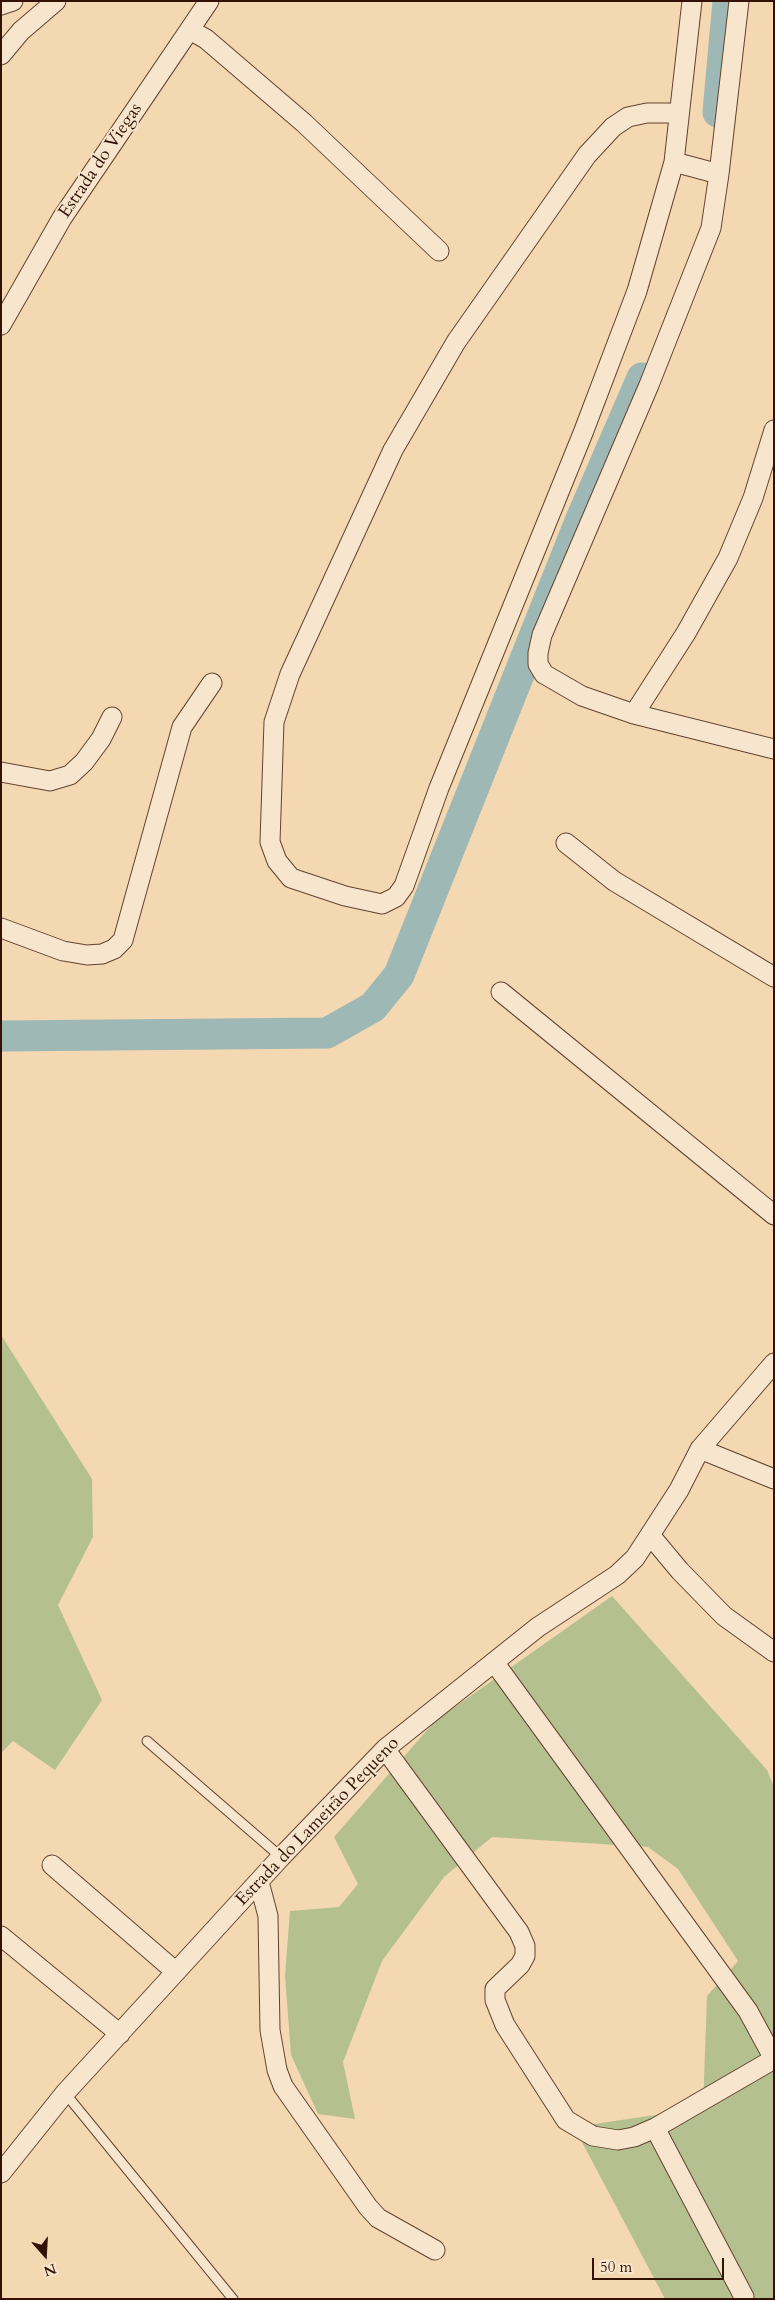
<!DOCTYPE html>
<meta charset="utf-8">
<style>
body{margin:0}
#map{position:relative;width:775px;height:2300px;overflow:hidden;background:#f3d8b2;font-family:Cardo,serif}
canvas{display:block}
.frame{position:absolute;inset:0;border:2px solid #331105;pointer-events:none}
.north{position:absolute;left:20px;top:2230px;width:50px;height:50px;-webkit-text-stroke:4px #f7e6cd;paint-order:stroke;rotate:161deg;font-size:14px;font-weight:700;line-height:20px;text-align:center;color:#331105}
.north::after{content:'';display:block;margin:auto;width:18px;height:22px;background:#331105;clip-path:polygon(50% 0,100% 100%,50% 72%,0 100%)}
.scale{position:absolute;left:592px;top:2258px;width:132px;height:22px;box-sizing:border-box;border:2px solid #331105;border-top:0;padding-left:6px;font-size:15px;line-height:18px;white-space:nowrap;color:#331105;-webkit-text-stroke:4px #f7e6cd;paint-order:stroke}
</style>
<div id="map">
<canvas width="775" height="2300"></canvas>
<div class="frame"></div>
<div class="north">N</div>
<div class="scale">50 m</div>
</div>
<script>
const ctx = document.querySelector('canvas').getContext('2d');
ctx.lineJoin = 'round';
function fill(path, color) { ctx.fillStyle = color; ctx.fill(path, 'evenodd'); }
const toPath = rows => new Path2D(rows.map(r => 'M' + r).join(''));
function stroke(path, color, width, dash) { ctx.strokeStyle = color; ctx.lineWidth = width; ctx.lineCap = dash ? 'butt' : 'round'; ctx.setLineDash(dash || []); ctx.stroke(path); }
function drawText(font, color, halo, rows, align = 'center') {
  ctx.font = font + ' Cardo,serif'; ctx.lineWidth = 4; ctx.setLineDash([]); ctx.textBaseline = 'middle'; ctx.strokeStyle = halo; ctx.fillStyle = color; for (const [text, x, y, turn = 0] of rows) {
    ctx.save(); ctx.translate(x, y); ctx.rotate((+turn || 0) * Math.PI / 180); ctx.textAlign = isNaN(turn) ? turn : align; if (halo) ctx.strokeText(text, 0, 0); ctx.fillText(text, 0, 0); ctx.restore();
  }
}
fill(toPath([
 [1,1335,92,1479,93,1537,58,1605,102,1700,55,1770,13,1741,1,1753],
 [612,1596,767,1770,774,1787,774,2299,665,2299,574,2127,703,2108,707,1996,738,1961,678,1869,648,1847,492,1837,444,1877,382,1961,343,2062,355,2119,318,2114,291,2055,285,1976,290,1911,339,1907,358,1884,334,1837,435,1721]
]), '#b5c091');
stroke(toPath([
 [718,112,728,1],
 [1,1036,327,1033,373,1007,399,975,581,519,642,378]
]), '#9eb8b6', 31);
const service = toPath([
 [147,1741,281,1857],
 [65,2093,233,2299]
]);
const minor = toPath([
 [739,1,719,174,711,228,649,385,542,635,538,653,538,664,544,674,582,696,634,714,774,749],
 [1,5,13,1],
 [190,30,206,39,304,123,439,251],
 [1,55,21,31,56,1],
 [679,113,647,113,628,117,613,127,587,155,456,342,393,450,290,674,274,722,270,842,277,861,291,878,345,896,382,904,396,897,404,886,439,788,583,433,637,291,674,162,692,1],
 [674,162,719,174],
 [1,325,62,218,209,1],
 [634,714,686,633,728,558,753,498,774,430],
 [1,772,50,781,70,775,84,762,101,739,112,717],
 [566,843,614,881,774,977],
 [1,928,63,951,87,955,102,954,114,949,123,940,182,727,212,683],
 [501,992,774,1215],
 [700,1449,774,1479],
 [650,1535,680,1571,724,1616,774,1652],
 [494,1662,748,2011,774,2059],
 [385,1749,519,1932,525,1946,525,1956,520,1965,495,1989,495,2000,505,2025,566,2120,593,2136,618,2140,634,2137,655,2128,774,2059],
 [52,1865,176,1972],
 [259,1882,268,1916,270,2030,277,2070,283,2086,368,2207,378,2218,435,2250],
 [1,1936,120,2034],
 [655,2128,744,2297],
 [1,2173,65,2093,281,1857,385,1749,538,1627,617,1575,635,1558,679,1490,700,1449,774,1363]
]);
stroke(service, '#634330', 11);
stroke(minor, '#634330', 21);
stroke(service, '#f7e6cd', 9);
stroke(minor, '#f7e6cd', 19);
drawText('18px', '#331105', '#f7e6cd', [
 ["Estrada do Viegas",101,161,-56],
 ["Estrada do Lameirão Pequeno",318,1822,-46]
]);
</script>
